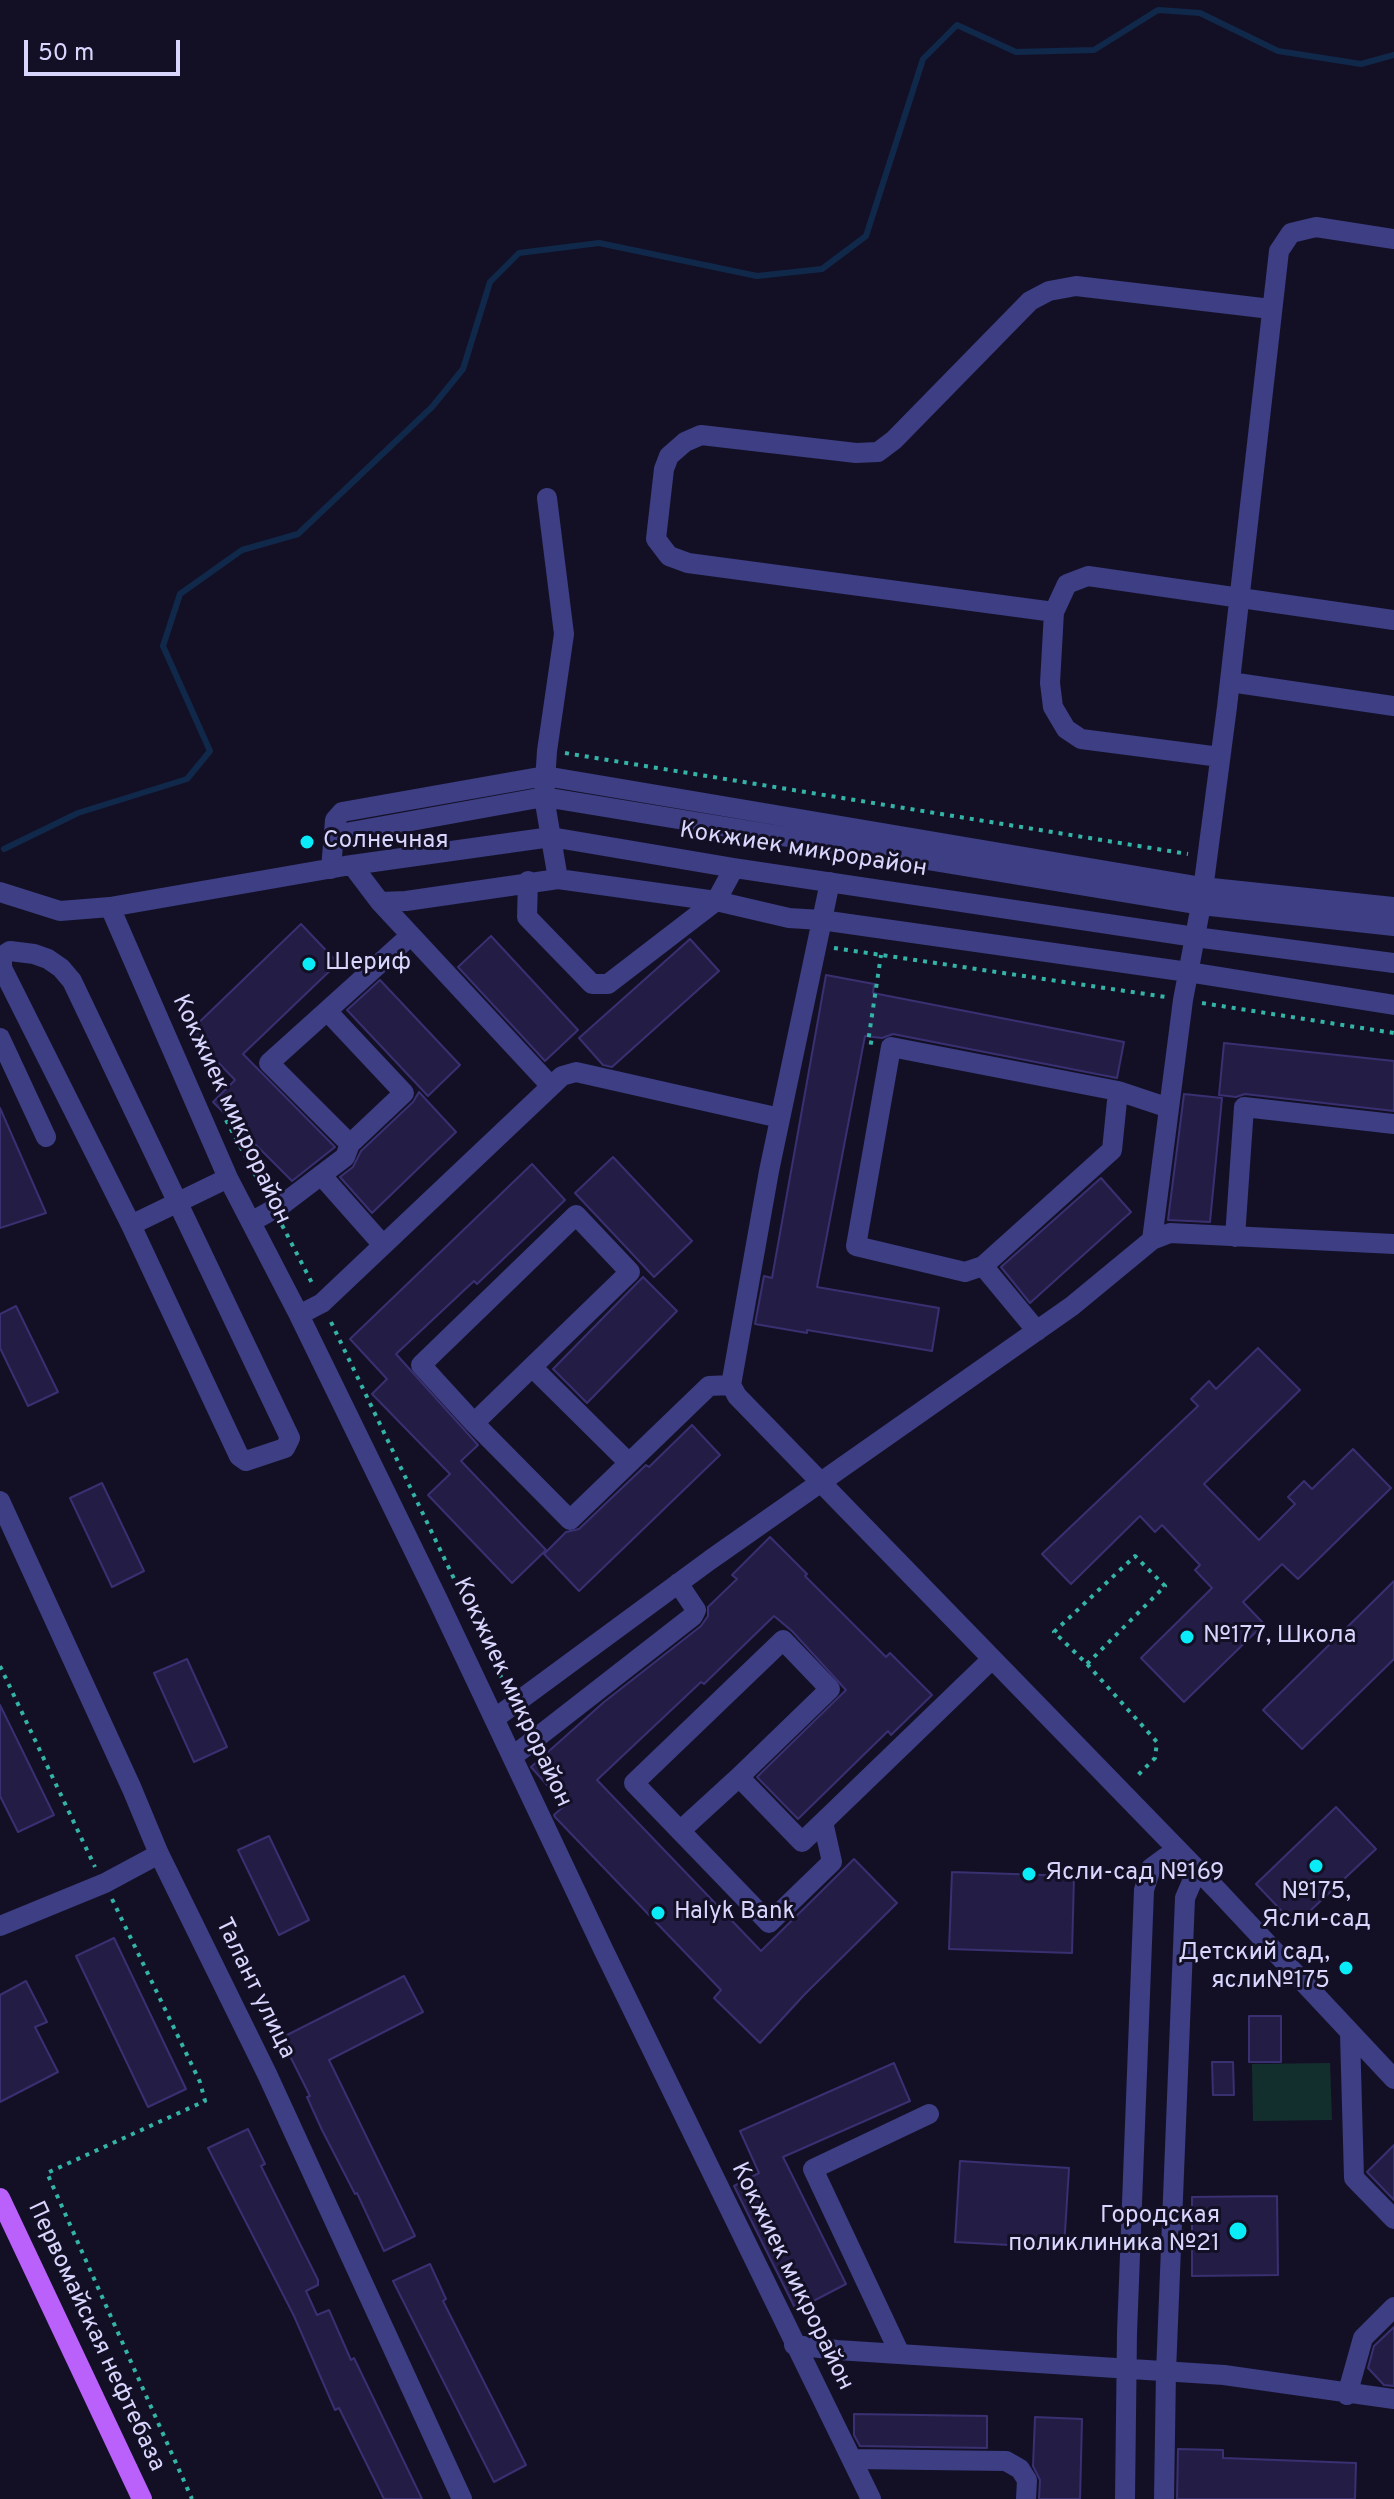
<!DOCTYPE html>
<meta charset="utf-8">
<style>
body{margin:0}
#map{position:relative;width:1394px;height:2499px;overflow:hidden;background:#131026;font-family:Overpass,sans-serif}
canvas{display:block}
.scale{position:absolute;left:24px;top:40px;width:156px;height:36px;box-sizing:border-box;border:4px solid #d9d6fe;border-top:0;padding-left:10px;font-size:24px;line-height:28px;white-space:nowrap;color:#d9d6fe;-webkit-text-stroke:6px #131026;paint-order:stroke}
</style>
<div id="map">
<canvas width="1394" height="2499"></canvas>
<div class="scale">50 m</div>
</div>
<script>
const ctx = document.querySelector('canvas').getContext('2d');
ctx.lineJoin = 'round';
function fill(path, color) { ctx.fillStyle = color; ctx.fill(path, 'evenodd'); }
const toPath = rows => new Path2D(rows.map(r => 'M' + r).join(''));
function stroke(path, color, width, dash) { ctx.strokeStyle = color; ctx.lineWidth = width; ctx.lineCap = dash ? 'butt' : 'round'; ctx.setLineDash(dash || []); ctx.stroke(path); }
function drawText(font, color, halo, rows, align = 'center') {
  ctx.font = font + ' Overpass,sans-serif'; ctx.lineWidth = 6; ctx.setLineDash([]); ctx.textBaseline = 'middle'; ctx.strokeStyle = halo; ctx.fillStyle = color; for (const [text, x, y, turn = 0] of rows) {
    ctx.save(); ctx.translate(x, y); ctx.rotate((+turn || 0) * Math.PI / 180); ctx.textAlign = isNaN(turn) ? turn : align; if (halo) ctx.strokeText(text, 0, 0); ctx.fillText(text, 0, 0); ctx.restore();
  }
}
fill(toPath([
 [1330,2063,1332,2120,1253,2121,1252,2064]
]), '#132f2d');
stroke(toPath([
 [4,849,78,813,187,779,210,751,163,646,180,594,242,550,298,534,432,407,463,369,490,282,519,253,599,243,757,276,822,269,866,236,923,59,957,25,1016,52,1094,50,1158,10,1200,13,1278,51,1361,64,1394,55]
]), '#10294a', 6);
const building = toPath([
 [301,924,338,963,243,1054,335,1147,292,1181,213,1102,235,1080,189,1032,301,924],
 [491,936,578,1030,545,1061,458,967,491,936],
 [690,939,719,971,612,1067,603,1065,579,1038,690,939],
 [826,975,874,984,873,993,1124,1042,1117,1078,893,1034,882,1038,865,1036,817,1287,939,1308,932,1351,807,1330,807,1333,755,1324,764,1276,772,1278,826,975],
 [380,980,460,1065,428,1096,347,1010,380,980],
 [1224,1043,1394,1061,1394,1111,1245,1094,1236,1097,1219,1095,1224,1043],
 [419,1092,456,1132,372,1213,340,1177,353,1167,361,1151,413,1102,419,1092],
 [1184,1094,1222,1098,1210,1222,1168,1220,1184,1094],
 [0,1108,46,1213,0,1228,0,1108],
 [613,1157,692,1241,654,1277,575,1193,613,1157],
 [532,1164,565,1200,477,1284,474,1281,396,1354,478,1445,461,1461,546,1550,512,1583,428,1495,450,1474,372,1394,387,1379,350,1339,532,1164],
 [1101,1178,1131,1212,1030,1303,1001,1267,1101,1178],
 [643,1277,677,1311,587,1403,553,1369,643,1277],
 [16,1306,58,1392,28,1406,0,1348,0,1314,16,1306],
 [1258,1348,1300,1390,1204,1484,1259,1540,1295,1504,1288,1497,1304,1481,1312,1489,1353,1449,1391,1488,1298,1579,1282,1564,1243,1602,1264,1624,1184,1702,1141,1658,1212,1588,1195,1570,1200,1565,1162,1525,1155,1532,1140,1516,1071,1584,1042,1554,1198,1406,1191,1399,1209,1381,1216,1389,1258,1348],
 [692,1425,720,1455,579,1591,544,1554,566,1532,579,1529,646,1465,649,1467,692,1425],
 [102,1483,144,1571,112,1587,70,1498,102,1483],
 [770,1537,807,1574,805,1576,886,1657,890,1653,932,1695,891,1735,888,1731,798,1819,757,1777,846,1690,792,1631,774,1616,704,1684,701,1682,597,1780,761,1951,854,1859,897,1903,804,1995,760,2043,714,1998,721,1990,555,1817,554,1815,565,1805,531,1767,604,1702,701,1626,708,1616,708,1607,737,1579,732,1575,770,1537],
 [1394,1581,1394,1659,1302,1749,1263,1710,1394,1581],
 [187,1659,227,1747,194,1762,154,1673,187,1659],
 [0,1705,54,1815,18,1832,0,1796,0,1705],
 [1336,1807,1376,1849,1295,1925,1256,1884,1336,1807],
 [269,1836,309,1920,279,1935,238,1850,269,1836],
 [952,1872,1074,1876,1072,1953,949,1949,952,1872],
 [114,1938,186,2089,148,2107,76,1956,114,1938],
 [404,1976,423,2012,329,2060,415,2236,384,2251,357,2193,355,2194,322,2130,307,2097,310,2096,281,2038,404,1976],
 [26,1981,47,2022,35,2027,58,2072,0,2102,0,1995,26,1981],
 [1249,2016,1281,2016,1281,2062,1249,2062,1249,2016],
 [1212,2062,1233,2062,1234,2095,1213,2095,1212,2062],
 [894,2063,910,2101,783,2157,846,2284,796,2310,734,2186,759,2173,740,2131,894,2063],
 [248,2129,265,2164,261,2166,318,2280,318,2285,306,2291,317,2315,329,2310,351,2360,354,2358,422,2499,384,2499,339,2408,335,2410,294,2316,208,2148,248,2129],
 [1394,2145,1394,2200,1367,2172,1394,2145],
 [960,2161,1069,2168,1064,2248,955,2242,960,2161],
 [1277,2196,1278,2275,1192,2276,1192,2197,1277,2196],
 [430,2264,446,2299,443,2301,526,2465,494,2482,393,2281,430,2264],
 [1394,2327,1394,2386,1384,2385,1368,2368,1374,2346,1394,2327],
 [854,2414,987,2416,987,2448,860,2446,854,2435,854,2414],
 [1035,2417,1082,2419,1080,2499,1039,2499,1040,2480,1033,2466,1035,2417],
 [1178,2449,1223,2450,1223,2458,1356,2463,1355,2499,1177,2499,1178,2449]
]);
fill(building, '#231d46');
stroke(building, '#393071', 2);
stroke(toPath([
 [565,753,1188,854],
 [834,948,1166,997],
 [1202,1003,1394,1033],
 [873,1043,868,1042,881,955],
 [226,1120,265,1193],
 [282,1225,313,1285],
 [331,1322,505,1685],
 [1087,1664,1165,1586,1135,1556,1054,1632,1087,1664,1157,1742,1155,1758,1135,1778],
 [0,1666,95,1867],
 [112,1899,200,2082,205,2101,47,2173,192,2499]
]), '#34b4a6', 4, [4, 6]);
stroke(toPath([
 [547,498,564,634,547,751,544,797,1201,905,1394,926],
 [1054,612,1067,584,1088,576,1394,620],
 [1230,682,1394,706],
 [1220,757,1081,739,1066,729,1053,707,1050,683,1054,612,688,563,669,556,656,539,664,469,669,456,685,442,701,435,856,453,878,452,894,440,1030,301,1049,291,1076,286,1271,309],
 [334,835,544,797,558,879],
 [352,865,380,902,406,901,558,879,716,901,789,918,821,920,1188,972,1394,1005],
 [331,869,335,820,342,812,545,776,1202,887,1394,907],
 [528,881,527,917,592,984,608,984,716,901,734,868],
 [830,882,769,1171,731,1385,737,1396,1219,1892,1394,2079],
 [0,892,60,911,110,907,345,866,551,837,734,868,1195,937,1394,963],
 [380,902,551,1086],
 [110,907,228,1178,299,1315,437,1598,604,1951,871,2499],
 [10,951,34,954,48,959,61,968,72,981,290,1438,285,1448,246,1461,239,1456,131,1225,2,968,2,956,10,951],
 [327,1011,404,1093,350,1144,269,1063,410,936],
 [0,1038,46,1137],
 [891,1047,1118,1091,1112,1150,983,1266,965,1272,856,1246,891,1047],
 [1118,1091,1169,1108],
 [321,1175,383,1245],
 [251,1222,283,1204,345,1157,350,1144],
 [131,1225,228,1178],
 [1235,1237,1244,1107,1394,1124],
 [1152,1240,1183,1000,1201,905,1227,707,1279,251,1291,233,1316,227,1394,239],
 [983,1266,1037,1331],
 [299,1315,322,1303,562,1076,576,1072,780,1118],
 [532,1367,628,1462],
 [474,1423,630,1272,576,1215,421,1365,474,1423,570,1520,709,1386,731,1385],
 [0,1501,132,1789,159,1854,267,2074,462,2499],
 [494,1719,710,1560,1072,1306,1152,1240,1170,1233,1394,1244],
 [512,1757,693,1616,696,1610,678,1583],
 [823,1822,832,1862,769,1923,634,1783,783,1640,830,1689,739,1777,802,1842,823,1822,992,1659],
 [680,1831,739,1777],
 [0,1926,105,1883,159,1854],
 [1350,2034,1354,2178,1394,2219],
 [794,2345,837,2350,1224,2375,1394,2399],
 [900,2354,813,2169,929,2114],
 [1347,2395,1363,2338,1394,2307],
 [852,2459,1006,2461,1020,2469,1027,2480,1026,2499],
 [1125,2499,1127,2333,1144,1890,1151,1868,1166,1857,1184,1857],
 [1164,2499,1166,2372,1185,1898,1197,1870]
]), '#3d3e83', 20);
stroke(toPath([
 [0,2198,142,2499]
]), '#b961fa', 20);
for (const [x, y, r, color] of [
 [307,842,8,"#09ebf7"],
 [309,964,8,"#09ebf7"],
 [1187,1637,8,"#09ebf7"],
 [1316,1866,8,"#09ebf7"],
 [1029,1874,8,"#09ebf7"],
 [658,1913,8,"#09ebf7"],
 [1346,1968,8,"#09ebf7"],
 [1238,2231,10,"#09ebf7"]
]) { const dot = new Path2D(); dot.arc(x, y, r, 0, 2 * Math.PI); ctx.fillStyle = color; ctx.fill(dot); stroke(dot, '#131026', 3); }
drawText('24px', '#d9d6fe', '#131026', [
 ["Солнечная",323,842],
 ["Шериф",325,964],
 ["№177, Школа",1203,1637],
 ["Ясли-сад №169",1045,1874],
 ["№175,",1316,1893,"center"],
 ["Ясли-сад",1316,1921,"center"],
 ["Halyk Bank",674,1913],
 ["Детский сад,",1330,1954,"right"],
 ["ясли№175",1330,1982,"right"],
 ["Городская",1220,2217,"right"],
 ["поликлиника №21",1220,2245,"right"]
], 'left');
drawText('24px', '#d9d6fe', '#131026', [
 ["Кокжиек микрорайон",803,851,9],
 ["Кокжиек микрорайон",230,1110,65],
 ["Кокжиек микрорайон",511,1693,65],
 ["Талант улица",254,1989,64],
 ["Кокжиек микрорайон",791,2277,64],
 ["Первомайская нефтебаза",95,2337,65]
]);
</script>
